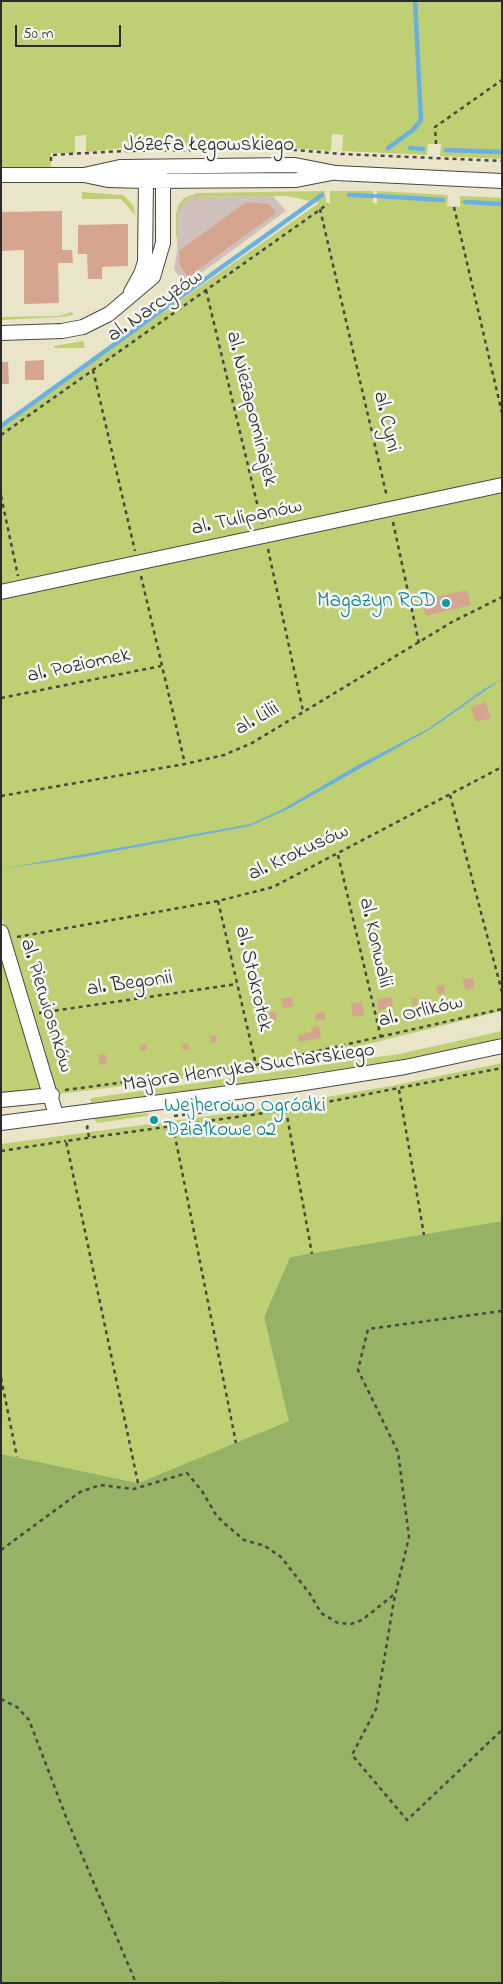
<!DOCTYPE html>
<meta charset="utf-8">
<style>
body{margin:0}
#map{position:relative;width:503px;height:1984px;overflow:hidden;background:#eae5c8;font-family:"Indie Flower",sans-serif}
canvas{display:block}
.frame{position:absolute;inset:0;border:2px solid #2b2b2b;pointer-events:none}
.scale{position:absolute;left:15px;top:25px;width:106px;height:22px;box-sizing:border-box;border:2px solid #2b2b2b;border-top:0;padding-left:6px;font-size:15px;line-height:18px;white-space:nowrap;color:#2b2b2b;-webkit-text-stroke:4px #f6f6f2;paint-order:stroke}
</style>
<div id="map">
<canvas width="503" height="1984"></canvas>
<div class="frame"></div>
<div class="scale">50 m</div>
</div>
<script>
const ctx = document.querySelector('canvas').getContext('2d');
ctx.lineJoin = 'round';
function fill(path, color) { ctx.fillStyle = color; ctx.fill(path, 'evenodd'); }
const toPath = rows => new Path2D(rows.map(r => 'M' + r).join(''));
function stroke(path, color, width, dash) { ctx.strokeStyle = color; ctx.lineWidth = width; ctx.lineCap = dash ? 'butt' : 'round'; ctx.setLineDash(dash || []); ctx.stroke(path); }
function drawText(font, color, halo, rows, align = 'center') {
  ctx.font = font + ' "Indie Flower",sans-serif'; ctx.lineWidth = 5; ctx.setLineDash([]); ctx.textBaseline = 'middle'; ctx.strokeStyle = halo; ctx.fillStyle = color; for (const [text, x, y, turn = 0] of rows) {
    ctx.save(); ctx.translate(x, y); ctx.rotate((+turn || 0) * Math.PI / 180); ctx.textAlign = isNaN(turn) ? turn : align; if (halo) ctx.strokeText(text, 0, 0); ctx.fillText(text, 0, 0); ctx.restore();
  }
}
fill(toPath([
 [273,196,286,211,185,285,174,269,177,252,177,211,191,197]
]), '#d0c0bc');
fill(toPath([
 [1,1,502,1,502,159,440,156,441,144,428,144,427,155,342,151,343,135,332,134,331,151,266,146,123,148,86,152,86,135,75,136,75,153,51,153,51,167,1,168],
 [325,191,326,203,328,204,330,203,330,191,373,191,373,203,377,203,377,191,448,195,447,206,460,207,460,196,502,198,502,1011,274,1067,59,1094,58,1089,55,1089,1,914,1,426,319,203,287,196,191,197,178,211,178,237,176,237,176,213,179,204,184,198,197,193],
 [82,192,123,195,133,205,136,216,121,199,82,199],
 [72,312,73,315,61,317,1,320,1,317,59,316],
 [83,341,85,348,54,348,54,346],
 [1,957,43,1090,1,1096],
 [502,1031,502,1038,404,1059,260,1081,91,1103,91,1098,399,1054],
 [502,1063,502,1221,290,1257,264,1317,290,1421,138,1483,1,1454,1,1144,239,1112,391,1086],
 [149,1113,147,1116,97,1123,94,1118]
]), '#bed073');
fill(toPath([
 [502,1221,502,1983,1,1983,1,1454,138,1483,289,1421,264,1317,290,1257]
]), '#96b265');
fill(toPath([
 [502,679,429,730,288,809,250,826,83,857,1,869,251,824,283,809,358,765,428,729,484,689]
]), '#6ab1e1');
stroke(toPath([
 [388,148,413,130,421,120,415,1],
 [410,148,423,149],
 [446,150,502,152],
 [349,195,373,196],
 [377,196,443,200],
 [465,202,502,204],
 [1,426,322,195]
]), '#6ab1e1', 4.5);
fill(toPath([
 [246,202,269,204,276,213,188,277,180,266,179,251],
 [62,211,62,250,72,250,73,263,58,263,59,303,24,304,24,250,1,251,1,212],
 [128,224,128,266,102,267,102,279,88,279,87,254,78,254,78,225],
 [44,360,44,380,25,380,25,361],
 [1,362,8,362,9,384,1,384],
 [467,590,471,605,426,616,422,600],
 [485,702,491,718,476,722,471,708],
 [473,978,474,989,465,990,463,979],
 [444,985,445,993,438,994,436,986],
 [292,997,293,1006,283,1008,281,999],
 [392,997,393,1007,379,1010,377,999],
 [412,998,417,998,418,1005,413,1006],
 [362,1002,364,1015,353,1017,351,1004],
 [276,1012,277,1020,270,1021,268,1013],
 [325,1012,326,1019,316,1021,315,1014],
 [319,1026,321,1038,299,1042,298,1035,312,1032,311,1027],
 [216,1035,217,1042,211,1043,210,1036],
 [188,1043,189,1049,183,1050,182,1044],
 [146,1044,147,1050,141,1051,140,1045],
 [67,1053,69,1063,58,1065,56,1055],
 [105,1054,107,1064,100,1065,98,1055],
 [158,1118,159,1121,149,1122,148,1119]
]), '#d5a590');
const minor = toPath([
 [1,175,84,175,108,180,146,181,296,180,332,173],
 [84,175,120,167,295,165,336,173,502,181],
 [131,292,141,274,145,262,146,181,150,173],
 [1,333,62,331,83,327,109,314,153,277,163,243,163,181,158,173],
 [1,592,502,485],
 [1,932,56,1115],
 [1,1100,52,1095],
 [1,1123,298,1084,405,1067,502,1046]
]);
stroke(minor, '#484743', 16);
stroke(toPath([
 [436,144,435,127,502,80],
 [51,161,51,155,124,151,283,149,342,154,502,161],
 [454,207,502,413],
 [320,209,387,497],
 [206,290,262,524],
 [93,370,135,551],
 [1,435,328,204],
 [1,496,18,576],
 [393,522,419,643],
 [268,549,303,711],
 [141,576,185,764],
 [1,698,161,666],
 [450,795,502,992],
 [1,796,185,764,224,755,252,743,452,622,502,597],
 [338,855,381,1038],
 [218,901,256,1065],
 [17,937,218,901,273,887,502,767],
 [39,1013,237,984],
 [65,1090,256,1065,502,1009],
 [399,1090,424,1235],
 [286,1110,312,1254],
 [174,1116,231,1109],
 [173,1126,236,1443],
 [89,1137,87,1127,89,1125],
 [1,1151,66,1141],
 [502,1311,368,1329,358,1370,398,1452,409,1537,394,1600,376,1709,352,1755,407,1820,502,1730],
 [1,1378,17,1457],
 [138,1483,66,1141,286,1110,502,1068],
 [1,1550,80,1492,100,1485,134,1489,187,1473,202,1491,216,1515,224,1523,244,1540,265,1546,281,1557,310,1594,321,1613,338,1623,351,1624,362,1620,396,1593],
 [1,1699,17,1707,29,1720,68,1822,136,1983],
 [220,1983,231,1983]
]), '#484743', 2.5, [4, 4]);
stroke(minor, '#fff', 14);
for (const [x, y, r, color] of [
 [446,603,5,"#0f9aa8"],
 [154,1120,5,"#0f9aa8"]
]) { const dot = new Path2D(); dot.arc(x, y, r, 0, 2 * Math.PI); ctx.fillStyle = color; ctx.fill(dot); stroke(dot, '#f6f6f2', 2); }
drawText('21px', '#2b2b2b', '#f6f6f2', [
 ["Józefa Łęgowskiego",209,147],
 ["al. Narcyzów",156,307,-35],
 ["al. Niezapominajek",250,409,76],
 ["al. Cyni",385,422,77],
 ["al. Tulipanów",247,519,-12],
 ["al. Poziomek",79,667,-12],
 ["al. Lilii",258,720,-30],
 ["al. Krokusów",299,854,-25],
 ["al. Konwalii",374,943,77],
 ["al. Stokrotek",252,979,77],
 ["al. Begonii",130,985,-8],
 ["al. Pierwiosnków",45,1006,73],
 ["al. Orlików",421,1013,-13],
 ["Majora Henryka Sucharskiego",249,1069,-8]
]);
drawText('21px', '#0d838f', '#f6f6f2', [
 ["Magazyn ROD",436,603],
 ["Wejherowo Ogródki",164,1108,"left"],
 ["Działkowe 02",164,1132,"left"]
], 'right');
</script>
